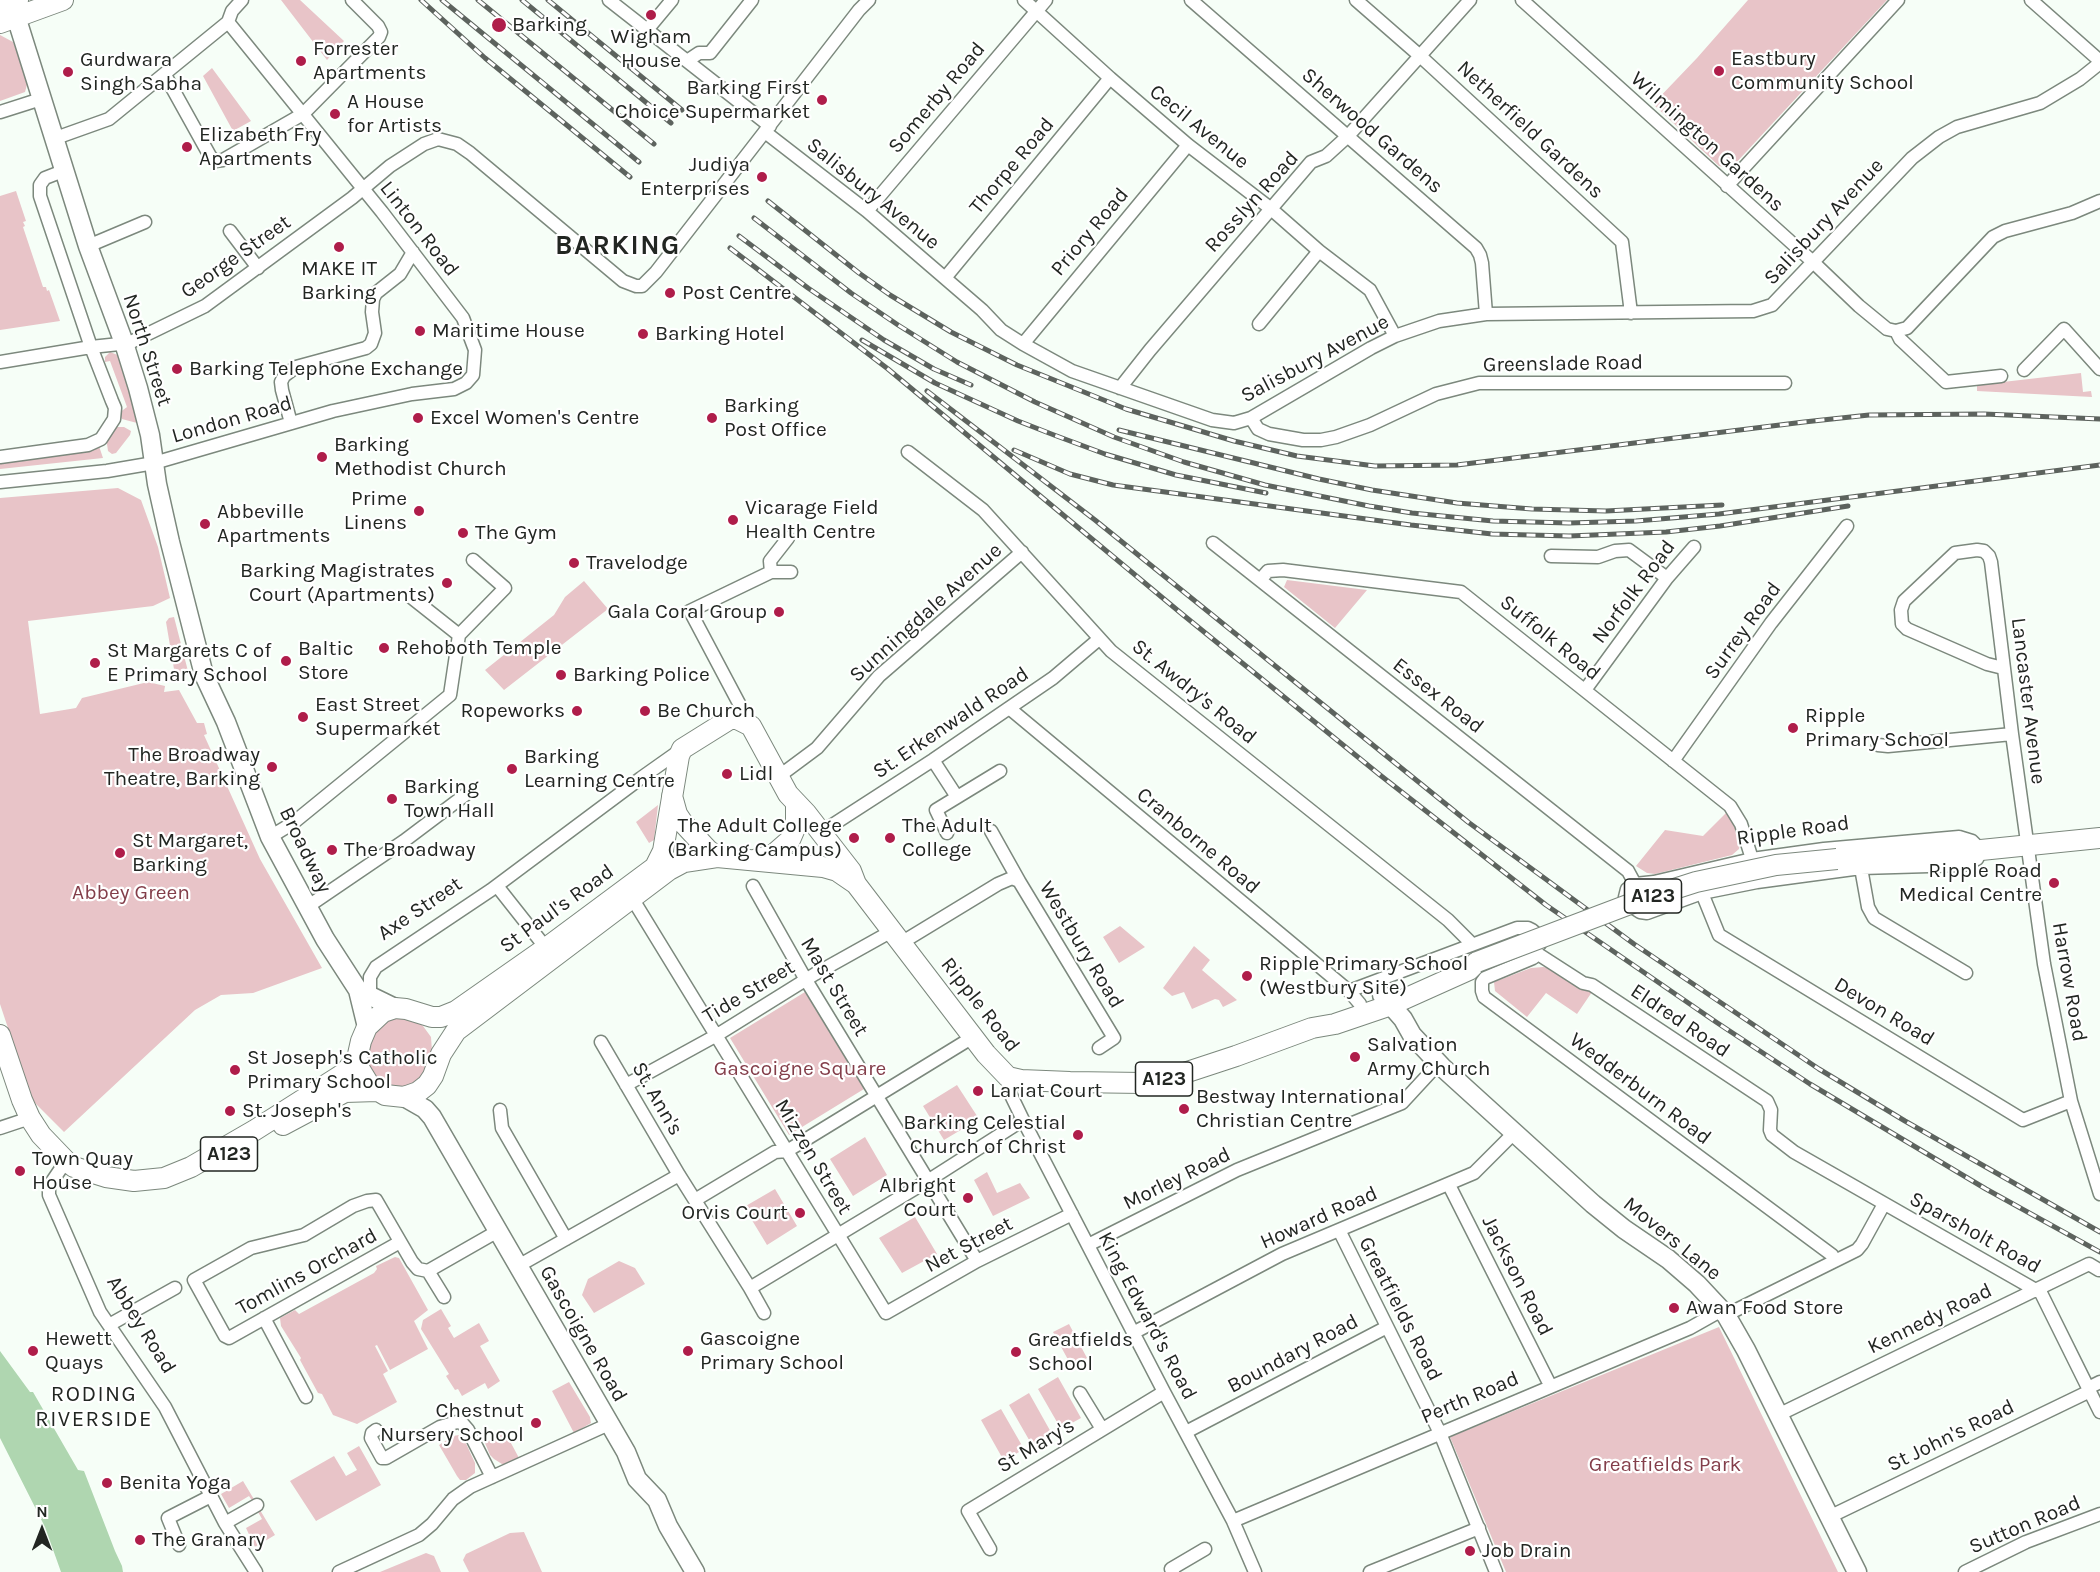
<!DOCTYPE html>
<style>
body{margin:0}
#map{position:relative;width:2100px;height:1572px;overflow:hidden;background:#f6fef7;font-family:Karla,sans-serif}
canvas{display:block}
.north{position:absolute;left:12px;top:1500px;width:60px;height:60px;-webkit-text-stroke:4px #fff;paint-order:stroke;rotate:0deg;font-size:16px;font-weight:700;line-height:24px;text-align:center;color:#222622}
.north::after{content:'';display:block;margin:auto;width:21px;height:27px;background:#222622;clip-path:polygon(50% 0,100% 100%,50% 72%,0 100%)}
</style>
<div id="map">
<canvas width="2100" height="1572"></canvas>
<div class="north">N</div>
</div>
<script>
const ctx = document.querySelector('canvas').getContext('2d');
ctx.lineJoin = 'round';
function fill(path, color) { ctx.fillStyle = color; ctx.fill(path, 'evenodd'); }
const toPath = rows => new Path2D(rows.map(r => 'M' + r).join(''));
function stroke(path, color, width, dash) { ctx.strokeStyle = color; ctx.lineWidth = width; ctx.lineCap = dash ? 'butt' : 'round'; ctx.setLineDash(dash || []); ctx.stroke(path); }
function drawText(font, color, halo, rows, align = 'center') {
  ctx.font = font + ' Karla,sans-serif'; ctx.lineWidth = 4.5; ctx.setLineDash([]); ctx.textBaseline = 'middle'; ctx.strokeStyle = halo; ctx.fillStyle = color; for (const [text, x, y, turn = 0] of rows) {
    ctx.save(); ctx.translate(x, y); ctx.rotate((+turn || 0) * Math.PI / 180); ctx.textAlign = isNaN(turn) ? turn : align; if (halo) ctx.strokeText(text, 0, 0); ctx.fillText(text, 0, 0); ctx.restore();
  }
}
fill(toPath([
 [281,0,300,0,344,41,327,60],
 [1748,0,1887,0,1734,165,1725,167,1719,166,1653,104,1697,58],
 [0,35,13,42,28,81,25,92,0,101],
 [212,68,251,121,233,131,203,76],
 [16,191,26,221,23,222,25,226,23,227,43,287,46,287,47,291,49,290,60,321,0,330,0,196],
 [110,352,120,356,137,423,122,419,119,413,127,407,110,361,105,362,105,357],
 [2081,373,2083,392,2091,391,2092,397,1977,391,1977,385],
 [113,427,124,427,131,431,130,435,116,453,112,454,108,451,106,437],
 [99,446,103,458,0,469,0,459],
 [118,488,141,500,158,547,170,598,153,606,28,621,40,714,76,708,82,698,148,682,165,686,164,692,179,690,197,723,204,723,207,734,204,735,260,859,322,968,253,993,221,995,195,1010,64,1132,32,1100,0,1004,0,498],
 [1287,580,1367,590,1335,628,1284,587],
 [584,581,608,609,504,690,485,670,554,615,565,597],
 [174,617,189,675,175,675,166,622,169,618],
 [658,805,654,840,649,843,636,822],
 [1726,813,1736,827,1740,843,1739,849,1732,855,1655,874,1647,873,1636,866,1665,830,1703,836],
 [1120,926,1145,947,1119,963,1103,937],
 [1194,946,1210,960,1202,970,1237,1000,1223,1007,1219,1000,1215,999,1192,1009,1184,992,1172,996,1163,988],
 [1543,967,1555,969,1592,992,1577,1014,1546,993,1527,1017,1495,991,1494,982,1531,968],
 [805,992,864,1089,789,1135,730,1038],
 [401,1017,419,1023,423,1026,431,1037,432,1051,427,1072,414,1084,399,1088,392,1087,375,1078,371,1073,367,1055,375,1030,386,1021],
 [957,1085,979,1119,944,1140,923,1106],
 [865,1137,887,1175,853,1196,830,1159],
 [987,1172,997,1193,1020,1183,1030,1198,993,1216,974,1180],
 [775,1189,797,1226,767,1245,744,1207],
 [915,1217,937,1254,902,1273,879,1238],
 [395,1257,399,1258,428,1310,414,1321,428,1349,390,1370,377,1345,375,1346,388,1371,383,1374,397,1402,357,1424,333,1415,322,1394,318,1393,300,1360,301,1358,281,1326,280,1318,295,1310,299,1314,374,1273,377,1269,376,1266],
 [619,1261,635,1268,645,1284,594,1313,582,1295,588,1279],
 [441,1309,451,1326,448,1328,454,1338,479,1323,489,1341,480,1346,500,1381,488,1389,485,1383,462,1396,458,1389,455,1390,446,1376,449,1374,421,1329,423,1320],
 [1069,1324,1087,1358,1072,1367,1053,1332],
 [1719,1327,1838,1572,1506,1572,1450,1437],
 [1058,1377,1081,1418,1061,1429,1038,1389],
 [569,1382,590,1417,591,1423,574,1433,552,1391],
 [1029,1393,1052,1434,1032,1445,1009,1405],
 [1001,1409,1024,1449,1004,1461,981,1420],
 [505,1432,519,1458,510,1464,502,1464,494,1459,490,1455,485,1443],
 [459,1435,463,1437,475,1463,475,1473,466,1480,460,1480,457,1476,439,1445,453,1436],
 [359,1446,381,1485,316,1521,290,1481,334,1456,346,1476,357,1470,347,1453],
 [243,1481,255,1501,253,1502,249,1496,229,1508,221,1494],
 [260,1510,275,1535,255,1547,246,1528,262,1519,258,1512],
 [524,1532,542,1572,469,1572,463,1560,466,1554,510,1533],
 [426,1553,434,1556,441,1572,380,1572]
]), '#e8c4c8');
fill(toPath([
 [0,1351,30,1392,33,1392,78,1470,84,1471,115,1551,122,1566,123,1572,61,1572,45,1527,0,1438]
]), '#afd6b0');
const street = toPath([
 [609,0,770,126],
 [1024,0,1110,78,1188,145,1270,208,1319,251,1370,290,1395,336],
 [1191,0,1476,248,1480,255,1482,263,1486,314],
 [1356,0,1419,55,1622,242,1631,313],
 [1522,0,1813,262,1859,306,1887,329,1896,331,1907,328,1993,237,2005,231,2072,213,2100,201],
 [2031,0,2100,61],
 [228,22,232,11,242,0],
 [647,30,672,0],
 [687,61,699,53,710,53,752,0],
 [165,75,210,156,215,161,223,160,303,114,379,37,381,32,378,26,352,0],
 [0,112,41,99],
 [765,132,867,211,982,310,1001,330,1023,344,1072,371,1212,420,1234,423,1251,418,1371,348,1395,336,1439,321,1486,314,1753,311,1772,305,1912,158,1939,137,1957,127,2040,103,2080,79,2100,63],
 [53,139,109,119,228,22],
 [1727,186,1898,0],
 [867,211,1046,0],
 [230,231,258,268],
 [88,246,145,222],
 [945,278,1110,78],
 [1259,324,1319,251],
 [1896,331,1900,339,1946,382,2001,376],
 [1023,344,1188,145],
 [0,362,91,347,129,343,205,306,352,198,390,166,424,144,438,139,457,144,470,153,623,281,636,286,642,286,656,272,859,10,869,0],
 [2024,370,2064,329,2100,369],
 [1120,388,1150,350,1311,162,1326,156,1348,136,1470,0],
 [1251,418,1258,429,1269,434,1303,440,1321,440,1336,437,1370,425,1436,394,1479,383,1785,383],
 [291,423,282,390,281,382,284,376,296,367,366,348,371,344,375,333,372,312,373,299,376,293,400,274,413,252],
 [908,452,983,510,1111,651,1448,920,1469,941,1471,945],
 [0,457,88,445,101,439,114,419,115,408,112,401,91,347,40,196,40,185,45,178,63,171],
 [0,482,107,471,154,463,333,411,412,394,454,389,466,383,473,375,475,350,463,318,382,212,228,22],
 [1213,543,1628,871,1635,884],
 [1551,556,1598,557,1615,551,1629,550,1667,578],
 [771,572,791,572],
 [1261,579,1268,571,1283,570,1461,592,1730,806,1741,824,1752,859],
 [411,597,459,635],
 [2003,668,1987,664,1907,629,1902,624,1901,610,1904,601,1955,553,1977,550,1984,551,1989,556,1991,562,2012,734,2044,964,2071,1101,2100,1194],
 [1585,690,1667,578,1694,547],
 [1009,708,1349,991,1360,1004],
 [751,726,690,611,771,572,770,561,788,538],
 [1878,745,1888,746,2012,734],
 [933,760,957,797],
 [1673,761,1771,623,1847,526],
 [778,777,817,748,879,676,1022,552],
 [991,831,1019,881],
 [820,833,933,760,1053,678,1099,639],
 [947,833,936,810,1000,771],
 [270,837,293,823,450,695,459,635,505,588,473,560],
 [1959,837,1972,841,1981,850,1977,859,1963,865,1861,868,1757,882,1702,893,1647,913,1640,912,1629,905,1625,897,1627,889,1635,884,1654,882,1752,859,1824,849,1959,837],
 [1861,868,1868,907,1874,918,1966,973],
 [497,886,546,948],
 [753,886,806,980,977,1261],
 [1702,893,1719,935,2023,1120,2071,1101],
 [632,898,886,1313,977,1261,1072,1214],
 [307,907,404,841,469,792],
 [901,943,998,884,1012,878,1019,881,1114,1038,1099,1048],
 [1538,954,1583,983,1592,985,1767,1101,1771,1110,1770,1130,1772,1135,1794,1152,2041,1293,2100,1412],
 [1538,954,1533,958,1485,978,1482,982,1482,991,1484,997,1832,1255,1835,1260],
 [1349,991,1517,928,1528,928,1532,930,1539,936,1540,944],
 [370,995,370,977,376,967,491,890,641,778,682,749],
 [601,1042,679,1175,750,1288,764,1313],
 [1008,1077,1009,1091,1023,1120,1164,1392,1233,1521,1255,1572],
 [626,1085,717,1035,815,974,892,931],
 [500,1110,502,1128,566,1239],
 [0,1128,30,1118],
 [66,1161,49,1186,49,1195,100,1312,165,1407,225,1523,256,1572],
 [1449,1185,1550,1385],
 [695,1200,775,1152,787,1151,973,1037],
 [1339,1230,1440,1433,1496,1572],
 [400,1242,229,1338,225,1336,194,1280,251,1248,304,1235,353,1206,367,1201,376,1200,412,1262,418,1269,428,1271,498,1231],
 [1088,1245,1237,1170,1402,1103,1438,1064],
 [518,1266,679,1175],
 [428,1271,444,1297],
 [750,1288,929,1180,1023,1120],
 [1726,1315,1857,1250,1862,1244,1884,1204],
 [264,1318,306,1397],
 [109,1325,175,1288],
 [1133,1333,1282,1254,1474,1173,1514,1133],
 [2088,1388,2100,1382],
 [1080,1393,1102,1429],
 [1778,1415,2089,1264,2099,1270],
 [376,1430,372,1433,371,1438,382,1458,386,1458,440,1427,457,1422,462,1423,468,1430,492,1477],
 [1186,1432,1387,1327],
 [1829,1517,2090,1391],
 [1233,1521,1690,1328,1722,1310],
 [225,1523,257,1505],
 [179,1545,168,1518,211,1496],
 [990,1549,968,1511,1164,1392],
 [339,1572,419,1535,432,1524,453,1499,470,1487,609,1424],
 [1173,1572,1171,1569,1205,1549],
 [1370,1572,1479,1528],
 [1965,1572,2026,1542,2100,1514]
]);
const secondary = toPath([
 [6,8,19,26,88,246,124,343,138,388,150,435,157,484,170,542,204,675,226,722,270,837,325,939,358,990,367,1027],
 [358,990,395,1008],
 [1382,995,1403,1019,1412,1035,1442,1067,1593,1204,1624,1229,1668,1259,1697,1284,1726,1315,1746,1350,1857,1572],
 [404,1097,425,1109,432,1117,626,1452,637,1479,657,1500,668,1526,695,1572]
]);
const primary = toPath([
 [0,7,18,0],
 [0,23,63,0],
 [672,796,677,814,683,823,708,850,717,857],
 [757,859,774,854,790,840,796,826,796,803],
 [1837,859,1981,850,2100,838],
 [856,884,837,871,823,867,717,857,684,862,669,870,456,1031,441,1054,433,1076,427,1085,418,1092,404,1097,385,1095,370,1086,359,1068,357,1059,361,1041,367,1027,383,1012,395,1008,406,1009,432,1017,441,1017,456,1011,546,948,655,867,663,851,679,756,682,749,730,719,737,719,751,726,788,794,806,813,851,871,856,884,986,1054,1008,1077,1021,1080,1070,1082,1143,1083,1160,1081,1236,1056,1312,1028,1335,1024,1391,1005,1469,970,1477,962],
 [0,1035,22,1100,30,1118,41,1135,66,1161,74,1167,106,1177,134,1181,164,1178,191,1167,255,1130,343,1074,357,1059],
 [283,1125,345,1092,377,1091]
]);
stroke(street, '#7c887d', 15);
stroke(secondary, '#7c887d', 21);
stroke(primary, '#7c887d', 22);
stroke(street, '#fff', 12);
stroke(secondary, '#fff', 18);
stroke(primary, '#fff', 20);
const rail = toPath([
 [421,0,485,58,630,177],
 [442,0,639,162],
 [478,0,654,144],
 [522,0,671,123],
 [548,0,682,110],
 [768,201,859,273,890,295,951,332,1017,365,1126,409,1234,441,1297,456,1375,466,1457,465,1804,422,1869,415,1984,414,2100,419],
 [754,218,851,293,898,325,957,362,1035,402,1114,437,1184,462,1265,485,1369,506,1412,513,1493,521,1569,523,1636,521,1719,514,2100,465],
 [739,236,808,288,884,340,934,369,971,385],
 [730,248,888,369,1182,614,1380,775,1546,905,1716,1022,1810,1084,1986,1189,2100,1252],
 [862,340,935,383,1018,421,1054,435,1105,454,1176,475,1266,493],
 [927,391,1095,520,1468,822,1634,944,1819,1069,1905,1121,2100,1232],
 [1119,430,1319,479,1372,490,1457,503,1532,509,1606,511,1722,505],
 [1014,450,1070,474,1113,485,1411,525,1492,534,1569,536,1666,532,1720,526,1848,506]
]);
stroke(rail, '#5d635e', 5);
stroke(rail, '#fff', 3, [9]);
const primaryBridge = toPath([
 [1477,962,1646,898,1696,882,1776,865,1837,859]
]);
stroke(primaryBridge, '#7c887d', 22, []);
stroke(primaryBridge, '#fff', 20);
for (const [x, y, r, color] of [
 [651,15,6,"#af1d4a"],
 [499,25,8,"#af1d4a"],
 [301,61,6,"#af1d4a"],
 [1719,71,6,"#af1d4a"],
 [68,72,6,"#af1d4a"],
 [822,100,6,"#af1d4a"],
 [335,114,6,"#af1d4a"],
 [187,147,6,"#af1d4a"],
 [762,177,6,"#af1d4a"],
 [339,247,6,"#af1d4a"],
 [670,293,6,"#af1d4a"],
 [420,331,6,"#af1d4a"],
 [643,334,6,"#af1d4a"],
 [177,369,6,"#af1d4a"],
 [418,418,6,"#af1d4a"],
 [712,418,6,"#af1d4a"],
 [322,457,6,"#af1d4a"],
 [419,511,6,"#af1d4a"],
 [733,520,6,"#af1d4a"],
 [205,524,6,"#af1d4a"],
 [463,533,6,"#af1d4a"],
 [574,563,6,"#af1d4a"],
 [447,583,6,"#af1d4a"],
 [779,612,6,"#af1d4a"],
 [384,648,6,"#af1d4a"],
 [286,661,6,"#af1d4a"],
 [95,663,6,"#af1d4a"],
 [561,675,6,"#af1d4a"],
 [577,711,6,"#af1d4a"],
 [645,711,6,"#af1d4a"],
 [303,717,6,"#af1d4a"],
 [1793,728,6,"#af1d4a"],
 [272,767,6,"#af1d4a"],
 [512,769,6,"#af1d4a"],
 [727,774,6,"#af1d4a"],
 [392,799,6,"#af1d4a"],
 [854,838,6,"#af1d4a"],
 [890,838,6,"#af1d4a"],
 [332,850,6,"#af1d4a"],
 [120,853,6,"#af1d4a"],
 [2054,883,6,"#af1d4a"],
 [1247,976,6,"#af1d4a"],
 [1355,1057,6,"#af1d4a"],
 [235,1070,6,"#af1d4a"],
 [978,1091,6,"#af1d4a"],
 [1184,1109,6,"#af1d4a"],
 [230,1111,6,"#af1d4a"],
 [1078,1135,6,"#af1d4a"],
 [20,1171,6,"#af1d4a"],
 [968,1198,6,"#af1d4a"],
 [800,1213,6,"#af1d4a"],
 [1674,1308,6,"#af1d4a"],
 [33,1351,6,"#af1d4a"],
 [688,1351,6,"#af1d4a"],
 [1016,1352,6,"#af1d4a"],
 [536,1423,6,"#af1d4a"],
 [107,1483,6,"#af1d4a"],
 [140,1540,6,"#af1d4a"],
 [1470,1551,6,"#af1d4a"]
]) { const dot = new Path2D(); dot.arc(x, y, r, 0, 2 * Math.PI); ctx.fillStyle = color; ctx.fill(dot); stroke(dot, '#fff', 2); }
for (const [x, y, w] of [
 [1653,896,57],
 [1164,1079,57],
 [229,1154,57]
]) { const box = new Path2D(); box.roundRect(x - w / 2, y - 17, w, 34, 4.5); ctx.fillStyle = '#fff'; ctx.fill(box); stroke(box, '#222622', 1.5); }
drawText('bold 20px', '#222622', null, [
 ["A123",1653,896],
 ["A123",1164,1079],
 ["A123",229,1154]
]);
drawText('21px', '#222622', '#fff', [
 ["Barking",512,25],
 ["Wigham",651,37,"center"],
 ["House",651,61,"center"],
 ["Forrester",313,49],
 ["Apartments",313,73],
 ["Eastbury",1731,59],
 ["Community School",1731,83],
 ["Gurdwara",80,60],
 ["Singh Sabha",80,84],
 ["Barking First",810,88,"right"],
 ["Choice Supermarket",810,112,"right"],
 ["A House",347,102],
 ["for Artists",347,126],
 ["Elizabeth Fry",199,135],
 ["Apartments",199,159],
 ["Judiya",750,165,"right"],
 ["Enterprises",750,189,"right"],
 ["MAKE IT",339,269,"center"],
 ["Barking",339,293,"center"],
 ["Post Centre",682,293],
 ["Maritime House",432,331],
 ["Barking Hotel",655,334],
 ["Barking Telephone Exchange",189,369],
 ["Barking",724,406],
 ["Post Office",724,430],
 ["Excel Women's Centre",430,418],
 ["Barking",334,445],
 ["Methodist Church",334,469],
 ["Prime",407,499,"right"],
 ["Linens",407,523,"right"],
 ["Vicarage Field",745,508],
 ["Health Centre",745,532],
 ["Abbeville",217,512],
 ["Apartments",217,536],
 ["The Gym",475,533],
 ["Travelodge",586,563],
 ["Barking Magistrates",435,571,"right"],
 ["Court (Apartments)",435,595,"right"],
 ["Gala Coral Group",767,612,"right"],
 ["Rehoboth Temple",396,648],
 ["Baltic",298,649],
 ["Store",298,673],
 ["St Margarets C of",107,651],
 ["E Primary School",107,675],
 ["Barking Police",573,675],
 ["East Street",315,705],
 ["Supermarket",315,729],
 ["Ropeworks",565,711,"right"],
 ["Be Church",657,711],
 ["Ripple",1805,716],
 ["Primary School",1805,740],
 ["The Broadway",260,755,"right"],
 ["Theatre, Barking",260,779,"right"],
 ["Barking",524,757],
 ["Learning Centre",524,781],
 ["Lidl",739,774],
 ["Barking",404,787],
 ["Town Hall",404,811],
 ["The Adult College",842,826,"right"],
 ["(Barking Campus)",842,850,"right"],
 ["The Adult",902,826],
 ["College",902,850],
 ["St Margaret,",132,841],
 ["Barking",132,865],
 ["The Broadway",344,850],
 ["Ripple Road",2042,871,"right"],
 ["Medical Centre",2042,895,"right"],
 ["Ripple Primary School",1259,964],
 ["(Westbury Site)",1259,988],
 ["Salvation",1367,1045],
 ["Army Church",1367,1069],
 ["St Joseph's Catholic",247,1058],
 ["Primary School",247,1082],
 ["Lariat Court",990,1091],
 ["Bestway International",1196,1097],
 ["Christian Centre",1196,1121],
 ["St. Joseph's",242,1111],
 ["Barking Celestial",1066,1123,"right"],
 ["Church of Christ",1066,1147,"right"],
 ["Town Quay",32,1159],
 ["House",32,1183],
 ["Albright",956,1186,"right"],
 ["Court",956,1210,"right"],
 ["Orvis Court",788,1213,"right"],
 ["Awan Food Store",1686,1308],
 ["Hewett",45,1339],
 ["Quays",45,1363],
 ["Gascoigne",700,1339],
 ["Primary School",700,1363],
 ["Greatfields",1028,1340],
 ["School",1028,1364],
 ["Chestnut",524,1411,"right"],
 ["Nursery School",524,1435,"right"],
 ["Benita Yoga",119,1483],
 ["The Granary",152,1540],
 ["Job Drain",1482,1551]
], 'left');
drawText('21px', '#222622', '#fff', [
 ["Somerby Road",937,98,-50],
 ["Cecil Avenue",1199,127,39],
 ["Netherfield Gardens",1530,130,43],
 ["Sherwood Gardens",1372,131,41],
 ["Wilmington Gardens",1707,142,42],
 ["Thorpe Road",1012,166,-50],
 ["Salisbury Avenue",873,194,39],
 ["Rosslyn Road",1252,202,-48],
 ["Salisbury Avenue",1824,222,-47],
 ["Linton Road",419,229,52],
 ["Priory Road",1090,232,-50],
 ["George Street",236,257,-35],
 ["North Street",147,350,72],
 ["Salisbury Avenue",1315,359,-28],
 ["Greenslade Road",1563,364,-1],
 ["London Road",232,420,-16],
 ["Norfolk Road",1634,592,-53],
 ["Sunningdale Avenue",926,613,-42],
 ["Surrey Road",1743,631,-54],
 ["Suffolk Road",1550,638,39],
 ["St. Awdry's Road",1194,692,39],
 ["Essex Road",1438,696,38],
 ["Lancaster Avenue",2028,701,83],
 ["St. Erkenwald Road",951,723,-34],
 ["Ripple Road",1793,831,-8],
 ["Cranborne Road",1198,841,40],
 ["Broadway",305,850,64],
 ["Axe Street",420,909,-34],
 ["St Paul's Road",557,909,-36],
 ["Westbury Road",1081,945,59],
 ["Harrow Road",2069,982,80],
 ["Mast Street",834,987,59],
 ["Tide Street",749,992,-31],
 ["Ripple Road",980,1005,52],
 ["Devon Road",1884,1012,31],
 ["Eldred Road",1680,1021,34],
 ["Wedderburn Road",1640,1089,37],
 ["St. Ann's",657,1099,60],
 ["Mizzen Street",813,1157,59],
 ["Morley Road",1177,1179,-26],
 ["Howard Road",1319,1218,-24],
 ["Sparsholt Road",1975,1233,29],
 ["Movers Lane",1672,1239,39],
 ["Net Street",969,1245,-28],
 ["Tomlins Orchard",307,1272,-29],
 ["Jackson Road",1517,1276,63],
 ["Greatfields Road",1400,1309,63],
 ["King Edward's Road",1147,1316,62],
 ["Kennedy Road",1930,1319,-26],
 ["Abbey Road",141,1325,58],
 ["Gascoigne Road",583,1334,60],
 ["Boundary Road",1293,1354,-28],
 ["Perth Road",1470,1398,-23],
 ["St John's Road",1951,1436,-26],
 ["St Mary's",1036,1446,-31],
 ["Sutton Road",2025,1525,-23]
]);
drawText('21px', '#833e4a', '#fff', [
 ["Abbey Green",131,893],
 ["Gascoigne Square",800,1069],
 ["Greatfields Park",1665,1465]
]);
ctx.letterSpacing = '1.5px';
drawText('22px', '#222622', '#fff', [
 ["RODING",94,1395],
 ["RIVERSIDE",94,1420]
]);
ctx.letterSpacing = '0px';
ctx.letterSpacing = '1.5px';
drawText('bold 27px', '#222622', '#fff', [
 ["BARKING",618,246]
]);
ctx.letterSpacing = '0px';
</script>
